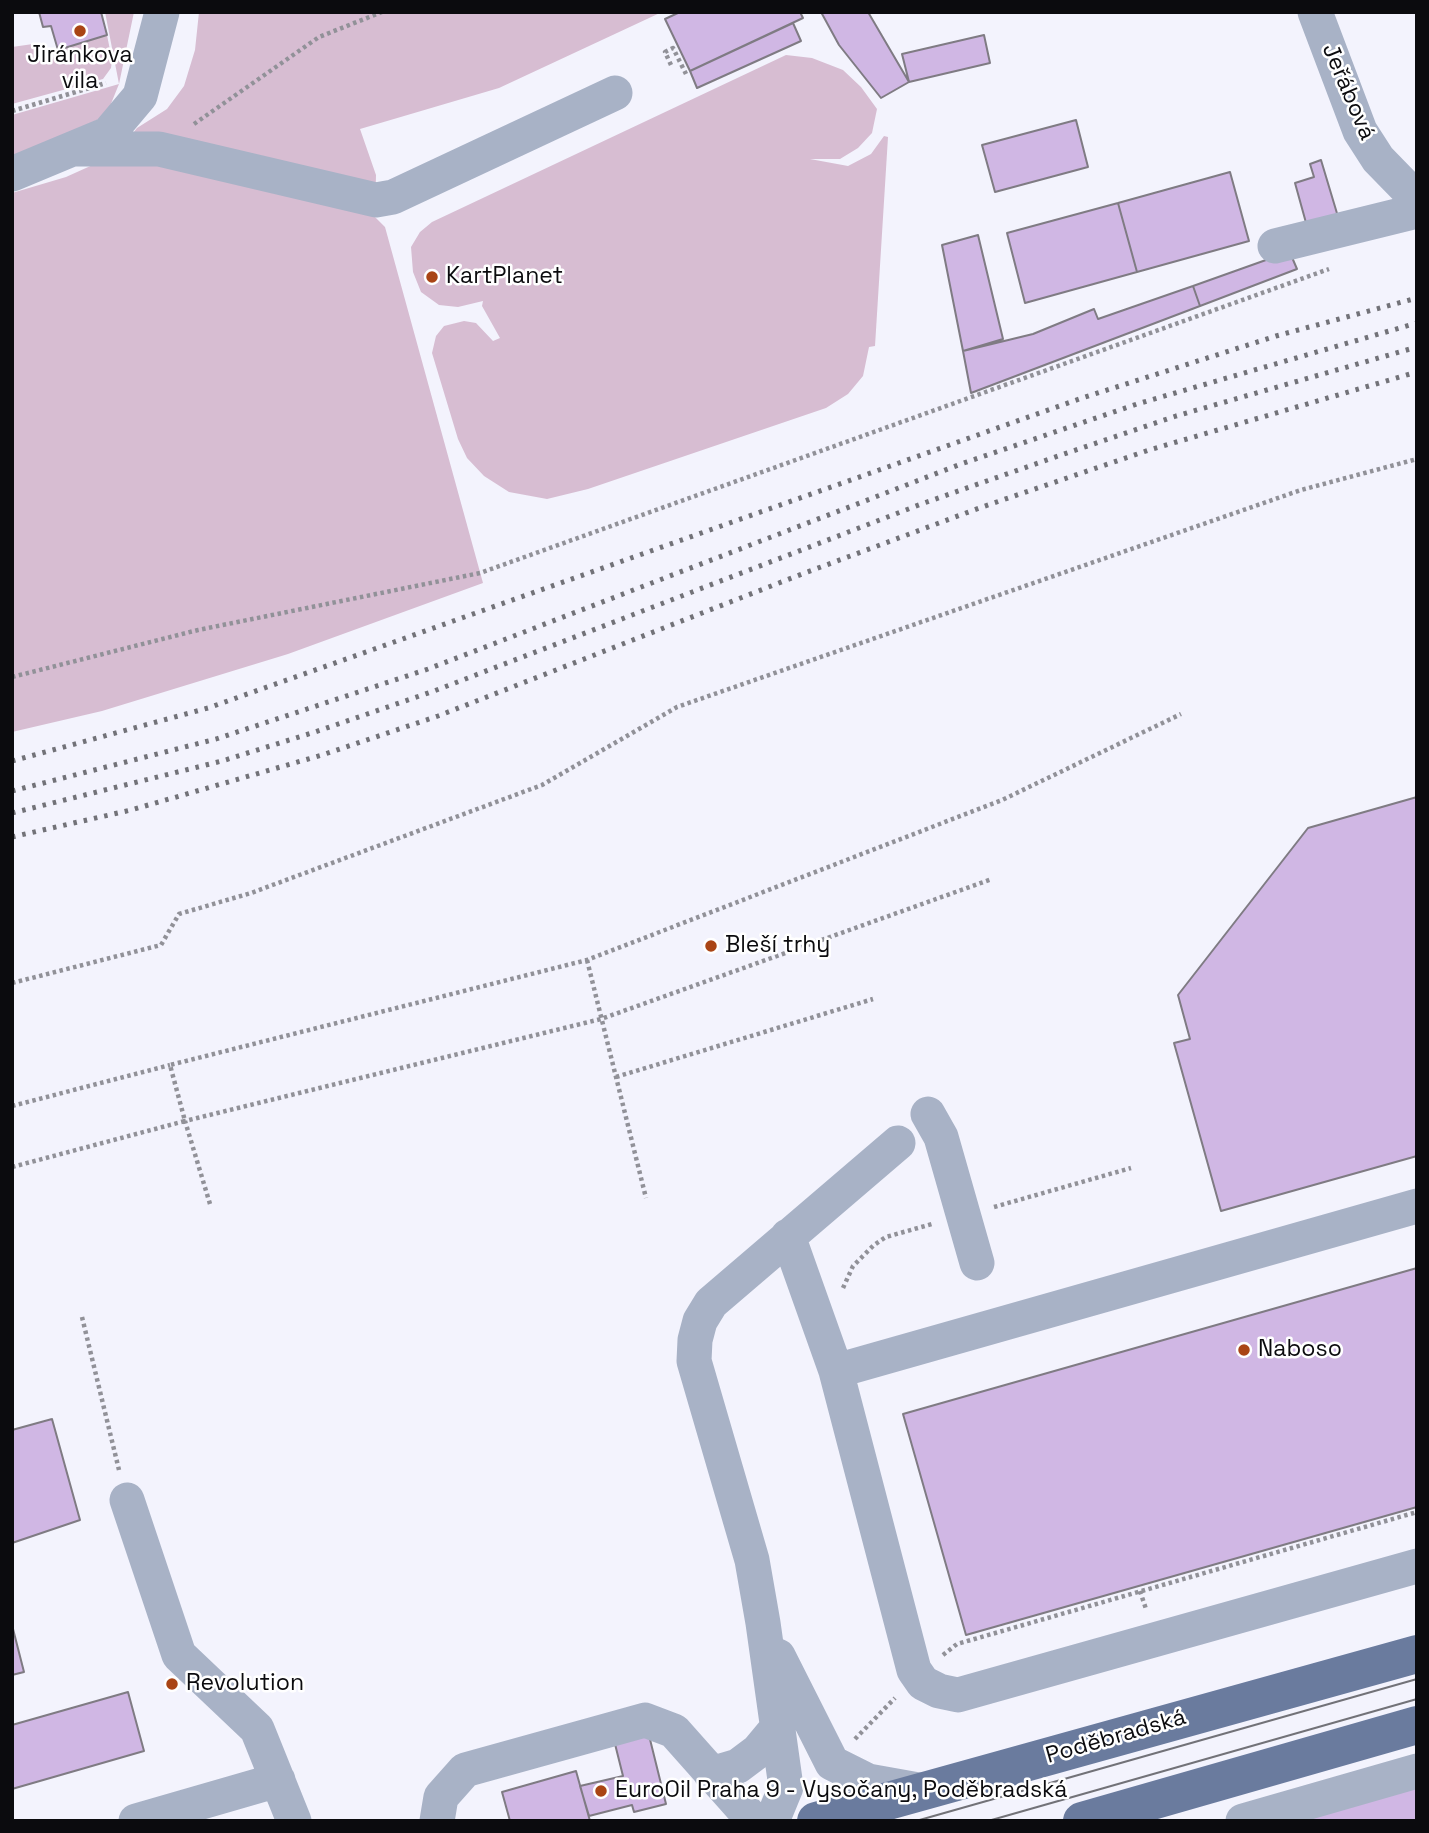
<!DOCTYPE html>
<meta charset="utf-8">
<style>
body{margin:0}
#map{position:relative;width:1429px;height:1833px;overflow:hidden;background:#f3f3fd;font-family:"Space Grotesk",sans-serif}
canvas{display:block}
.frame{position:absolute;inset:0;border:14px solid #0b0b0e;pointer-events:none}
</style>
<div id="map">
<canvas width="1429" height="1833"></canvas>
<div class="frame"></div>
</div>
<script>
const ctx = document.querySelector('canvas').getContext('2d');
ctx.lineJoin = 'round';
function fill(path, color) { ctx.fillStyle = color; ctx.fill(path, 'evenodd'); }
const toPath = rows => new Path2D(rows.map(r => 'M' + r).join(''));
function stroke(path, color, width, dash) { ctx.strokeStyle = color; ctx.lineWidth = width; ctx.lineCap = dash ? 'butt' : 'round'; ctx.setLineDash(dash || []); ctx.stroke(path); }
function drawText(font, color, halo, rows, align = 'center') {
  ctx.font = font + ' "Space Grotesk",sans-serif'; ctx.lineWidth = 5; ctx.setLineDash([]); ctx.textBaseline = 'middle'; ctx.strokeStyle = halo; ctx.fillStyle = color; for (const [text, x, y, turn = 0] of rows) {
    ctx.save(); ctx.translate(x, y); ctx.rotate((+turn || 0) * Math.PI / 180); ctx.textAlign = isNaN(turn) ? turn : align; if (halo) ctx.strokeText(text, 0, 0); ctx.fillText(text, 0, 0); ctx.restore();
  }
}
fill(toPath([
 [105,12,134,12,119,84,106,116,12,158,12,115,119,84],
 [199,12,662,12,499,88,360,129,376,175,375,217,385,227,483,583,288,654,102,711,12,732,12,193,66,177,117,154,137,128,167,109,184,86,195,50],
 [107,35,112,60,111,68,103,79,12,104,12,47,33,44,42,48,52,60,58,50],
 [786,55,812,58,843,70,861,87,877,109,872,133,858,148,840,159,810,159,848,166,871,154,884,136,888,137,875,346,869,347,863,376,848,394,826,408,588,489,547,499,509,492,484,476,467,458,458,439,432,353,436,336,444,326,464,321,476,323,493,341,500,338,482,306,483,301,458,307,439,305,421,292,413,272,411,247,420,232,432,222]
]), '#d7bdd2');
const building = toPath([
 [39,12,101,12,107,35,58,50,51,26,43,27,39,12],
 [680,12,800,12,803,18,690,71,665,19,680,12],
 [821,12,868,12,909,82,881,98,839,45,821,12],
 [793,23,801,41,697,88,690,71,793,23],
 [984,35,990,63,909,82,902,54,984,35],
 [1076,120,1088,167,995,192,982,145,1076,120],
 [1321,160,1339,220,1308,230,1295,183,1314,177,1310,164,1321,160],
 [1230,172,1249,241,1137,272,1118,203,1230,172],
 [1118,203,1137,272,1025,303,1007,233,1118,203],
 [978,235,1003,339,963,351,942,245,978,235],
 [1280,255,1291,255,1297,269,1200,306,1193,286,1280,255],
 [1193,286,1200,306,971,393,963,351,1033,334,1094,309,1098,319,1193,286],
 [1417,797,1417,1156,1221,1211,1174,1043,1190,1039,1178,995,1308,828,1417,797],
 [1417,1268,1417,1507,966,1635,903,1414,1417,1268],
 [52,1419,80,1520,12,1543,12,1430,52,1419],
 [12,1625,24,1672,12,1675,12,1625],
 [128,1692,144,1751,12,1789,12,1725,128,1692],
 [642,1707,666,1804,634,1812,632,1805,589,1816,580,1786,623,1776,608,1716,642,1707],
 [576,1771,590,1821,510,1821,502,1792,576,1771],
 [1417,1783,1417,1821,1283,1821,1417,1783]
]);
fill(building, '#d0b7e4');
stroke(building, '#7f7b83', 2);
stroke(toPath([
 [671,65,665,52,673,48,686,74],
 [12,111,106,83],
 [194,124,319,37,382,12],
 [12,677,198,630,480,573,1329,269],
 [587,960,646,1198],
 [12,983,161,945,179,914,251,893,542,785,677,707,1301,490,1417,459],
 [616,1077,873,999],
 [12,1106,170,1065],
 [12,1167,185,1121,170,1065,587,960,1002,800,1181,714],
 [210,1204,185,1121,601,1019,992,879],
 [994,1207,1131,1168],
 [843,1288,853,1266,874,1245,886,1237,932,1224],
 [82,1317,119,1470],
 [1140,1591,1146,1609],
 [943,1655,957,1644,1417,1512],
 [855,1739,895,1698]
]), '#919198', 4.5, [3.5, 3.5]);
stroke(toPath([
 [1315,12,1360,131,1378,159,1417,199],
 [79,149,159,149,376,200,393,197,615,93],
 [12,174,108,134,140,96,162,12],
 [1275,246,1417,211],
 [928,1114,941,1137,977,1263],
 [788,1236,836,1371,914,1670,923,1683,939,1691,958,1695,1417,1566],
 [836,1371,1417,1206],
 [127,1500,179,1655,257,1729,294,1821],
 [778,1656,832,1763,868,1781,924,1791],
 [711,1774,738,1766,758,1751,778,1727],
 [136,1821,278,1780],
 [437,1821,441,1797,465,1770,645,1720,674,1731,754,1821],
 [772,1821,786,1787,763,1623,752,1560,694,1361,695,1340,700,1321,711,1303,898,1143],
 [1243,1821,1417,1771]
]), '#a8b2c6', 35);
stroke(toPath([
 [816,1821,1417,1654],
 [1082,1821,1417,1725]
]), '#6a7b9e', 38);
stroke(toPath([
 [916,1821,1417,1679],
 [988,1821,1417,1699]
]), '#727278', 2);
stroke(toPath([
 [12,761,208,708,1082,398,1276,336,1417,298],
 [12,791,216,739,307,709,428,669,961,464,1137,404,1417,323],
 [12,813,222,761,315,732,434,691,924,503,1061,455,1176,416,1417,347],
 [12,837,131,810,322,755,438,716,802,574,982,507,1149,450,1417,372]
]), '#727278', 5, [3.5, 7]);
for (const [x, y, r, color] of [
 [80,31,7,"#a94415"],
 [432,277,7,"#a94415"],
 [711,946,7,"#a94415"],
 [1244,1350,7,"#a94415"],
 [172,1684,7,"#a94415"],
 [601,1791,7,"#a94415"]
]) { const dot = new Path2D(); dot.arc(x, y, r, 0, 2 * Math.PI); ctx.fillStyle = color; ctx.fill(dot); stroke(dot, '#fff', 2.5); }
drawText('23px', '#0b0b0e', '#fff', [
 ["Jiránkova",80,56,"center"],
 ["vila",80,82,"center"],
 ["KartPlanet",446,277],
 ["Bleší trhy",725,946],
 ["Naboso",1258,1350],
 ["Revolution",186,1684],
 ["EuroOil Praha 9 - Vysočany, Poděbradská",615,1791]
], 'left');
drawText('23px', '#0b0b0e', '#fff', [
 ["Jeřábová",1348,92,67],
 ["Poděbradská",1116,1737,-16]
]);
</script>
